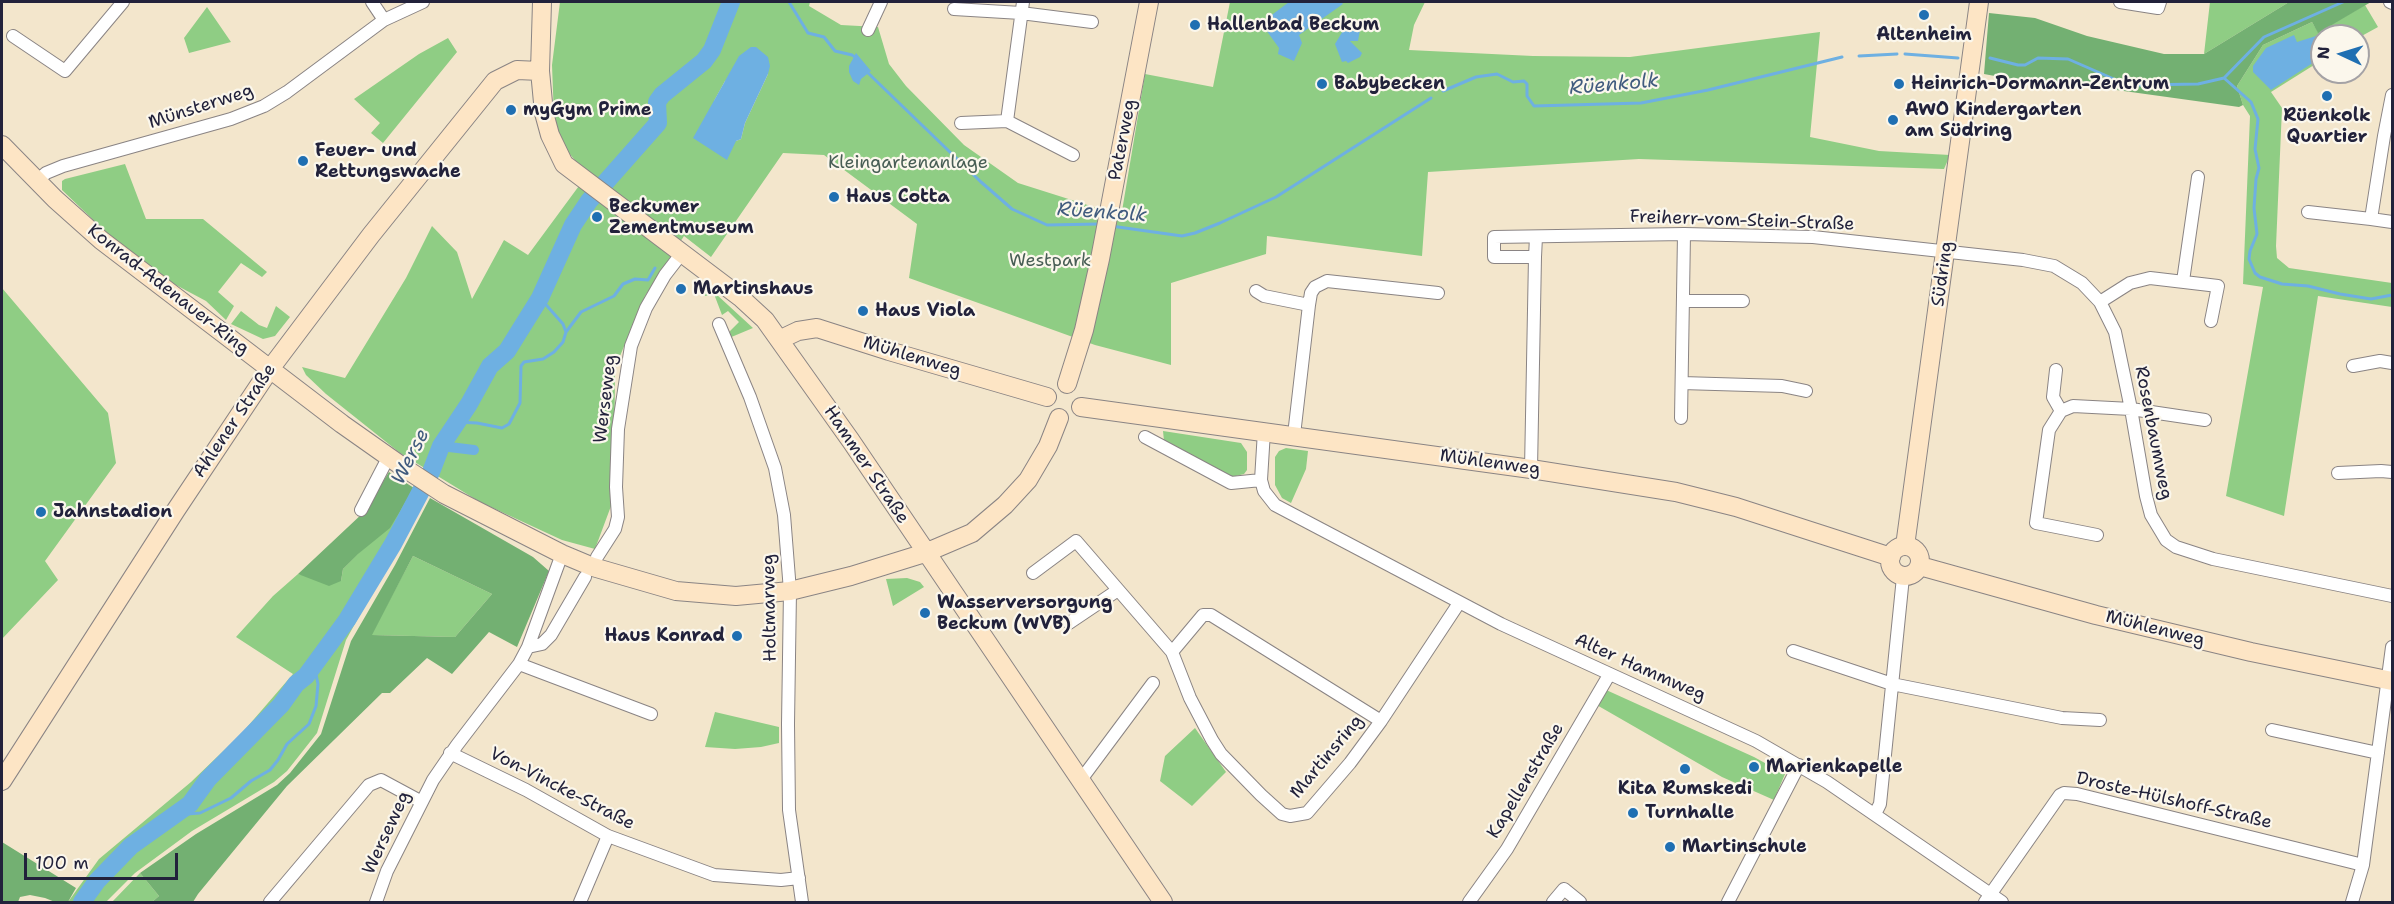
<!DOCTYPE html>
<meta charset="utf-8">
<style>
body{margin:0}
#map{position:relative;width:2394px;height:904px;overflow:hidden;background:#f3e6cc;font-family:"Shantell Sans",sans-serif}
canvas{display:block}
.frame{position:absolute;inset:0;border:3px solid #22223b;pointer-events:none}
.north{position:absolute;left:2310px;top:24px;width:60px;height:60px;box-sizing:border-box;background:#fbf7ec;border:2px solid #a4a2a5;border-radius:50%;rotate:274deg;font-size:16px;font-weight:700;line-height:24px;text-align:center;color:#22223b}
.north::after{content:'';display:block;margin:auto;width:21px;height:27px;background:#1f6fb2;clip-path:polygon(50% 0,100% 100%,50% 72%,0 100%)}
.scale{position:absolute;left:24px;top:853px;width:154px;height:27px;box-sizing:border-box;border:3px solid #22223b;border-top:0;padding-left:8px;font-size:18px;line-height:21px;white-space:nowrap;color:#22223b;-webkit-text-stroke:4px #fbf7ec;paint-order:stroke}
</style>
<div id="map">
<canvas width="2394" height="904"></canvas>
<div class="frame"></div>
<div class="north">N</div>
<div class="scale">100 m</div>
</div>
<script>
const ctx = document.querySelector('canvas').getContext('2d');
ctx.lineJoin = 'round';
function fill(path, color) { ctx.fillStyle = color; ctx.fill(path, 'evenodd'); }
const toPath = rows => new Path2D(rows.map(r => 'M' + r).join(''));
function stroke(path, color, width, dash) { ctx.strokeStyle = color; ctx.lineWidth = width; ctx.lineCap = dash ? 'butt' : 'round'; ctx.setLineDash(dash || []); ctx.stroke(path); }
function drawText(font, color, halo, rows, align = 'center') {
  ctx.font = font + ' "Shantell Sans",sans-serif'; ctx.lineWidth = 4.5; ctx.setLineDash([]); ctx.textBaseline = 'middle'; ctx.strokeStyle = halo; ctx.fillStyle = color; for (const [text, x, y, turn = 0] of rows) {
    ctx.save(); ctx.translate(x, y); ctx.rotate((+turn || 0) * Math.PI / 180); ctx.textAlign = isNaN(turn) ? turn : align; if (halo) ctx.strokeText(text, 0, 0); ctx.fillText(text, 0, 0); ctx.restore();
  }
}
fill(toPath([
 [560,2,810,2,809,6,841,25,878,27,889,64,906,86,964,145,1018,183,1097,208,1122,211,1145,74,1213,87,1230,2,1425,2,1414,25,1409,50,1533,56,1630,57,1820,32,1810,137,1879,151,1950,155,1944,169,1639,159,1428,172,1422,256,1267,236,1266,254,1171,283,1171,365,1095,345,909,278,917,224,824,155,783,153,711,257,684,236,645,296,615,368,614,498,595,549,562,540,480,502,400,453,326,394,306,375,302,367,345,378,406,278,432,226,457,252,472,299,504,240,528,255,587,175,564,147,554,118,552,65],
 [768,74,745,123,741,139,736,141,714,101,725,81],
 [2210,2,2289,2,2204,54],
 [2365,5,2378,27,2358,38,2358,36,2322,36,2322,60,2271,92,2282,108,2276,246,2277,258,2289,268,2392,283,2392,307,2318,296,2284,516,2226,496,2263,287,2243,284,2250,116,2243,105,2237,86,2263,45,2312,22,2318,32],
 [207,7,231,42,189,53,184,38],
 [448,38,457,52,383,143,371,133,380,123,354,99,419,54],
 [125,164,146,219,203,219,267,272,262,277,241,263,218,292,234,306,226,320,206,301,174,284,108,234,62,190,62,181,65,179],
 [701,284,716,294,753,328,729,338,730,331,739,322,728,311,722,315,714,294,705,296],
 [2,288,108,413,116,463,45,561,58,580,2,639],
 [276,306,290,317,275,336,263,339,231,324,241,311,259,325,267,328],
 [1163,431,1241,443,1247,452,1247,470,1244,474,1236,476,1235,479,1164,441],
 [1286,448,1308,451,1306,469,1291,503,1282,498,1275,485,1275,457,1279,451],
 [414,488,426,495,346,640,317,733,287,771,274,782,192,831,135,873,106,902,68,902,99,859,191,782,242,733,293,674,236,637,273,596,298,574,341,581,343,569,401,509],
 [413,556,492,594,455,637,371,635],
 [907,578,920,582,924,587,893,606,886,579],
 [1604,689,1754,757,1785,774,1774,800,1722,777,1595,704],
 [715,712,779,727,779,743,761,747,735,749,705,747],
 [1195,728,1226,772,1192,806,1160,781,1165,756],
 [140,873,159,896,152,902,112,902]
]), '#8fcd84');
fill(toPath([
 [2289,2,2371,2,2318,33,2312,22,2263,45,2237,86,2243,105,2239,107,2095,87,2033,83,1984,74,1989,13,2035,18,2087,36,2164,54,2204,54],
 [389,472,414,488,390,528,358,554,343,569,341,581,329,586,298,574,364,512],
 [430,498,533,557,549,571,517,647,489,632,452,674,427,658,390,693,382,693,287,786,198,894,193,902,152,902,159,896,140,873,196,834,277,785,290,773,321,734,351,641,395,565],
 [413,556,492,594,455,637,372,635],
 [2,842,76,888,68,902,55,902,45,898,30,895,20,897,18,902,2,902]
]), '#73b072');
fill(toPath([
 [1289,2,1341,2,1343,4,1299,35,1302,43,1294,61,1278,54,1279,48,1261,23],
 [1350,19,1361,24,1358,41,1350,41,1362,53,1360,57,1348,63,1346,61,1342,62,1335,44],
 [2294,35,2297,42,2316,36,2322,48,2322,57,2271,90,2253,72,2253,66,2266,48],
 [751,47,756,47,768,57,770,66,768,74,745,123,741,139,736,141,727,160,693,138,739,56],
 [856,53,871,71,861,79,859,85,853,81,849,72,849,66]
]), '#6eb0e2');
stroke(toPath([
 [789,2,808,33,824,37,835,51,852,55,858,59],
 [1905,54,1958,58],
 [1859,56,1897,54],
 [1990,58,2018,65,2025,65,2038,58,2068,59,2123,83,2140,85,2198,84,2224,78,2264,37,2343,2],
 [867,72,981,182,1012,209,1047,225,1099,224],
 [2224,78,2251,102,2258,119,2255,149,2259,168,2256,179,2254,208,2257,234,2250,251,2249,259,2255,273,2260,277,2282,284,2308,286,2340,294,2371,299,2392,295],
 [1443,91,1476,77,1497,74,1513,82,1524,81,1527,84,1527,96,1534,106,1641,103,1708,90,1842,57],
 [1111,226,1182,236,1195,233,1220,223,1276,197,1431,98],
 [566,332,581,312,614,296,623,284,635,279,648,280,655,268],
 [456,422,477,423,502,428,509,424,520,403,521,366,524,362,543,359,554,352,563,342,566,332,563,324,540,298],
 [175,815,200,813,231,798,251,781,270,770,278,760,287,744,309,724,316,706,318,684,314,665]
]), '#6eb0e2', 3);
stroke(toPath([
 [441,446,474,450]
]), '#6eb0e2', 10);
stroke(toPath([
 [82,902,97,881,131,846,190,804,208,779,281,705,296,684,306,676,347,620,393,544,431,472,441,446,469,404,490,366,507,351,540,298,573,225,589,201,658,123,657,102,662,95,704,61,712,50,731,2]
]), '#6eb0e2', 18);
const street = toPath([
 [372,2,384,20],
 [1023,2,1007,121,1073,155],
 [2120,2,2158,8,2160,2],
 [2390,2,2392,3],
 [954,9,1021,13,1092,22],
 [868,30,881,2],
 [13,36,65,71,123,2],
 [2392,95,2384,136,2371,219,2392,222],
 [961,123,1007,121],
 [37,181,46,173,63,166,231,119,264,106,287,92,384,20,423,2],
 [2308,212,2371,219],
 [1536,237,1535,257,1494,257,1494,237,1684,234,1813,237,2023,260,2054,266,2082,283,2100,302,2115,332,2131,409,2146,496,2151,515,2166,540,2176,547,2213,559,2392,596],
 [2183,281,2198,177],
 [1256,291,1264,296,1309,305],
 [1684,301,1743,301],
 [2100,302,2130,283,2150,278,2218,286,2211,321],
 [719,324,750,397,775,468,784,515,790,591,788,724,789,810,802,902],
 [2353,366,2380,361,2392,363],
 [2056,370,2053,397,2061,411],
 [1682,383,1782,386,1806,391],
 [1681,418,1684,234],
 [1264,431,1261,480,1264,491,1275,505,1501,624,1756,741,1827,782,2002,902],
 [1294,435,1309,305,1311,293,1315,287,1327,281,1438,293],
 [1145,437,1231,483,1261,480],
 [1531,469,1535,257],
 [2338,473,2381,471,2392,472],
 [361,510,388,458],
 [2097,535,2036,523,2049,430,2061,411,2073,406,2131,409,2205,420],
 [597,557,615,529,618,517,616,487,618,429,631,346,646,308,665,275,682,253],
 [1033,573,1076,541,1172,652,1190,698,1212,740,1221,754,1261,795,1282,814,1290,816,1307,813,1350,763,1381,721,1459,603],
 [1069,623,1118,590],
 [528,647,542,644,551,635,585,577],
 [1793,651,1892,684,2062,718,2100,720],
 [1172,652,1203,615,1211,615,1381,721],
 [519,664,651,714],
 [2272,730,2378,753],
 [450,753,526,790,608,836,714,875,781,880,799,878],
 [1080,781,1153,683],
 [1875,814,1880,804,1903,577],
 [270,902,369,785,381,780,420,801],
 [376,902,387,871,433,780,457,745,519,664,528,647,562,554],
 [580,902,608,836],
 [1469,902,1507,849,1609,675],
 [1553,902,1564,889,1580,902],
 [1728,902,1799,765],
 [1985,902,2060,795,2064,793,2077,794,2363,865],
 [2352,902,2363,865,2392,647]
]);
const secondary = toPath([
 [542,2,540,71,544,113,550,135,564,164,740,297,765,320,851,441,1163,902],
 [2,145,55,199,101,240,342,424,403,467,444,494,562,554,593,567,676,591,736,596,790,591,851,576,925,553,972,533,1005,505,1028,480,1048,446,1059,418],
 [779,340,798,331,817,328,889,351,1047,397],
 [1067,384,1084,330,1100,259,1149,2],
 [1081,407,1531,469,1676,492,1736,507,1891,557],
 '1890 561a15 15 0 1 1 30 0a15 15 0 1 1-30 0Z',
 [1905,546,1979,2],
 [1920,566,2096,615,2251,652,2392,681],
 [2,781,176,510,270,369,371,235,495,81,517,70,540,71]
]);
stroke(street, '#8a8484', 14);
stroke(secondary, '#8a8484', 20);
stroke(street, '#fff', 12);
stroke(secondary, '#fde5c5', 18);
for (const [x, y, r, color] of [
 [1924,15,6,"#1f6fb2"],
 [1195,25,6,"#1f6fb2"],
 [1322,84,6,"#1f6fb2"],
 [1899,84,6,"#1f6fb2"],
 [2327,96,6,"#1f6fb2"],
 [511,110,6,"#1f6fb2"],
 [1893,120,6,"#1f6fb2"],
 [303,161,6,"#1f6fb2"],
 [834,197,6,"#1f6fb2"],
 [597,217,6,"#1f6fb2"],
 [681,289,6,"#1f6fb2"],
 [863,311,6,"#1f6fb2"],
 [41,512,6,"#1f6fb2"],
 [925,613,6,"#1f6fb2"],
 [737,636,6,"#1f6fb2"],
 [1754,767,6,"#1f6fb2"],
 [1685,769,6,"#1f6fb2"],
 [1633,813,6,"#1f6fb2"],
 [1670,847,6,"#1f6fb2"]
]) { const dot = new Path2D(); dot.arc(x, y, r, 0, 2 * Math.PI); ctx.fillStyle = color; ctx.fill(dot); stroke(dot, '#fbf7ec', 2); }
drawText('bold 18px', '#22223b', '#fbf7ec', [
 ["Hallenbad Beckum",1207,25],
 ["Altenheim",1924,35,"center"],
 ["Babybecken",1334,84],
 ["Heinrich-Dormann-Zentrum",1911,84],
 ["myGym Prime",523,110],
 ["AWO Kindergarten",1905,110],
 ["am Südring",1905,131],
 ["Rüenkolk",2327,116,"center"],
 ["Quartier",2327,137,"center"],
 ["Feuer- und",315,151],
 ["Rettungswache",315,172],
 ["Haus Cotta",846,197],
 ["Beckumer",609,207],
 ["Zementmuseum",609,228],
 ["Martinshaus",693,289],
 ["Haus Viola",875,311],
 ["Jahnstadion",53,512],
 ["Wasserversorgung",937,603],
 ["Beckum (WVB)",937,624],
 ["Haus Konrad",725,636,"right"],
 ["Marienkapelle",1766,767],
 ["Kita Rumskedi",1685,789,"center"],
 ["Turnhalle",1645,813],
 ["Martinschule",1682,847]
], 'left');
drawText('18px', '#22223b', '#fbf7ec', [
 ["Münsterweg",201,107,-18],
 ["Paterweg",1123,140,-79],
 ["Freiherr-vom-Stein-Straße",1742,221,2],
 ["Südring",1943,274,-82],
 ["Konrad-Adenauer-Ring",168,290,38],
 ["Mühlenweg",912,357,17],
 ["Werseweg",606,399,-83],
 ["Ahlener Straße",235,421,-56],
 ["Rosenbaumweg",2153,433,79],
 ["Mühlenweg",1490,463,8],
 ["Hammer Straße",866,465,56],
 ["Holtmarweg",770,608,-91],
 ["Mühlenweg",2155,629,14],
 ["Alter Hammweg",1640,668,24],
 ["Martinsring",1327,757,-50],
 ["Kapellenstraße",1526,781,-59],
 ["Von-Vincke-Straße",562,789,27],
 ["Droste-Hülshoff-Straße",2174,801,13],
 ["Werseweg",387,833,-65]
]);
drawText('18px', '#485e55', '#fbf7ec', [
 ["Kleingartenanlage",908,163],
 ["Westpark",1050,261]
]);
drawText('italic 20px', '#405b7e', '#fbf7ec', [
 ["Rüenkolk",1614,85,-5],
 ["Rüenkolk",1102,213,4],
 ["Werse",411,457,-63]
]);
</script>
